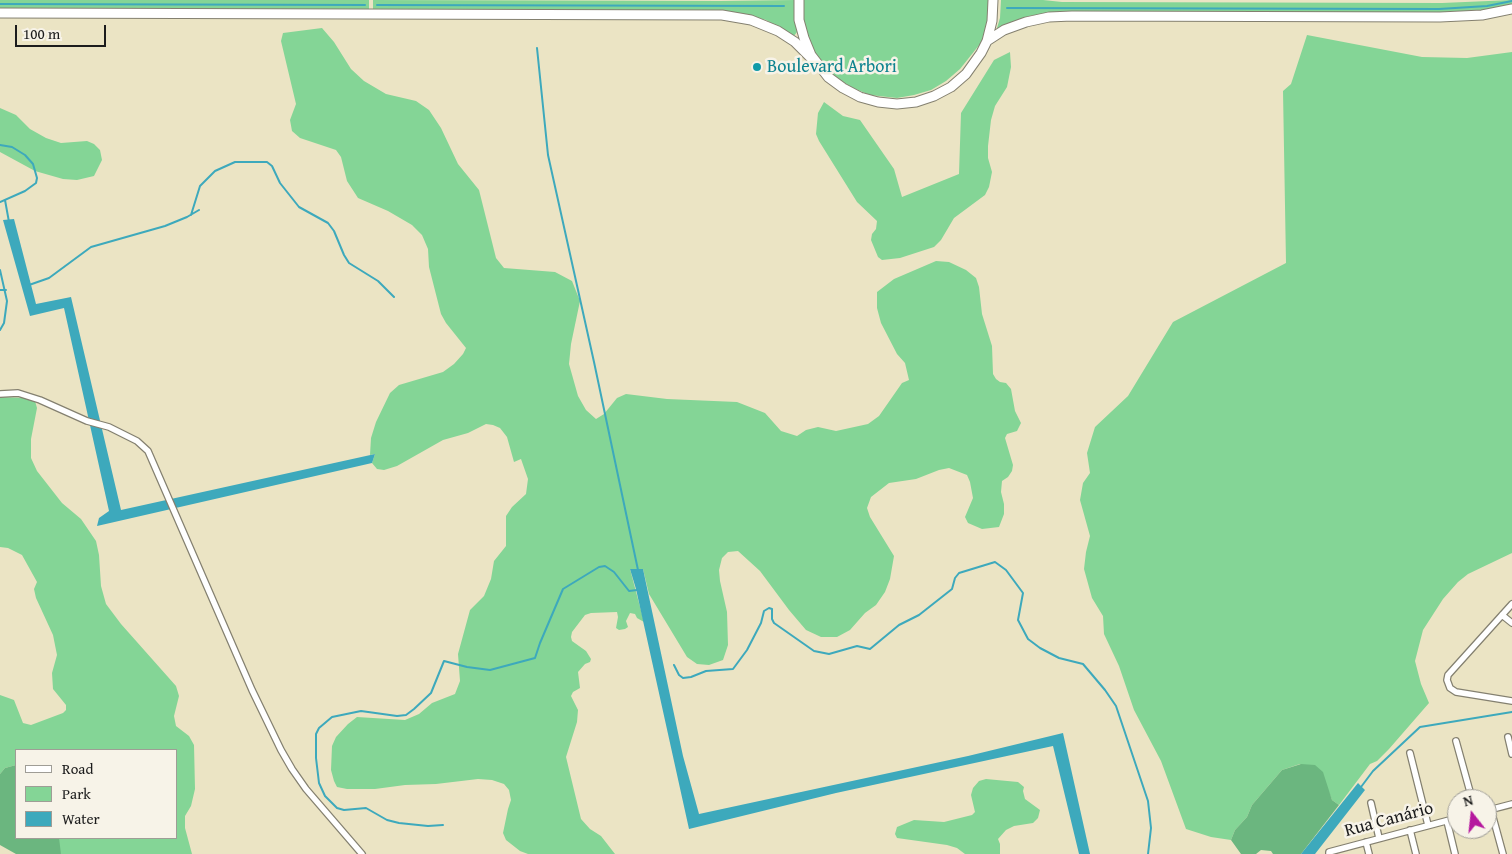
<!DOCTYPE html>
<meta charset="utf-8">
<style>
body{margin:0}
#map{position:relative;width:1512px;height:854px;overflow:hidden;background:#ebe4c4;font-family:"Gentium Book Plus",serif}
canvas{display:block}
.legend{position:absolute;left:15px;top:749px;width:162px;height:90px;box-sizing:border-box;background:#f7f3e8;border:1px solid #9f9d96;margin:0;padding:6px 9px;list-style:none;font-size:15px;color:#1c1c1c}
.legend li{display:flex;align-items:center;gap:10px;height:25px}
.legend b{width:25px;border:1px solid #9f9d96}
.north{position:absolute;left:1447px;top:789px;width:50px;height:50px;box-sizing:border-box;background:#f7f3e8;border:1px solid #9f9d96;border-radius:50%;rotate:344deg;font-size:14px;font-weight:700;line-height:20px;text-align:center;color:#1c1c1c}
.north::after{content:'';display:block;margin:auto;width:18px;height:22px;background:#b5179e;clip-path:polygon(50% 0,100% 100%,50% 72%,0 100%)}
.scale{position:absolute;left:15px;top:25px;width:91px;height:22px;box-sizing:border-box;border:2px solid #1c1c1c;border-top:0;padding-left:6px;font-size:15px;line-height:18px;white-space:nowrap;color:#1c1c1c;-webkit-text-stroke:4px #f7f3e8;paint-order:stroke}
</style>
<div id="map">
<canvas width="1512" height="854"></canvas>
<ul class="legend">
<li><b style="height:6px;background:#fff"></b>Road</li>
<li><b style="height:14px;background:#84d596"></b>Park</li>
<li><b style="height:14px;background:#3da9bc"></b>Water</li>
</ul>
<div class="north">N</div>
<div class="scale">100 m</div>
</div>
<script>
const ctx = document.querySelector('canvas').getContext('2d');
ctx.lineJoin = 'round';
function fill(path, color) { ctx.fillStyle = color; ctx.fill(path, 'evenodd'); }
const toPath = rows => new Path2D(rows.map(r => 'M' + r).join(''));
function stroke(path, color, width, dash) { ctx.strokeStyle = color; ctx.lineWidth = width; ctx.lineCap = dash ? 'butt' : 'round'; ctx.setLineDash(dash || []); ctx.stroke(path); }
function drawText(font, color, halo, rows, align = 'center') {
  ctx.font = font + ' "Gentium Book Plus",serif'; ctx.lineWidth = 5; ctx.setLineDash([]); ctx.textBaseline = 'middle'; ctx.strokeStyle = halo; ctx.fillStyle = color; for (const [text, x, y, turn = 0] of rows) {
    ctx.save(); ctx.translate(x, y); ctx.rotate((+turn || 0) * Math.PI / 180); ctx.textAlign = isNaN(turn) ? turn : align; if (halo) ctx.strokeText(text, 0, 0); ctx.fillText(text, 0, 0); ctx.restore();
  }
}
fill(toPath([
 [0,0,369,0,369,10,0,9],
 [373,0,721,1,794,0,794,15,797,32,794,36,766,20,747,15,730,12,373,11],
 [803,0,995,0,984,39,960,69,946,81,931,90,914,95,897,98,870,95,853,88,838,79,825,67,815,53,807,37,803,20],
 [1001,0,1043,0,1062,2,1442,3,1512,0,1512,6,1489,11,1425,14,1061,12,1029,16,1001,28,997,28,1000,18],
 [322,28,334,42,351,69,364,81,386,94,416,101,429,110,441,128,458,164,479,190,496,258,504,268,555,272,572,281,580,301,571,344,569,364,578,396,586,410,596,419,604,414,617,398,626,394,667,399,737,402,765,413,781,431,797,436,806,430,818,427,836,431,868,424,879,416,902,383,909,380,905,363,897,354,881,323,877,308,877,292,894,279,936,261,949,262,966,270,976,278,979,287,982,314,992,346,993,374,996,379,1000,382,1006,383,1011,389,1015,411,1021,423,1017,431,1007,434,1005,438,1013,465,1012,471,1008,477,1002,481,1001,492,1004,504,1004,514,999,527,982,529,968,523,965,517,973,498,970,482,967,475,949,468,939,470,916,479,889,483,871,497,867,508,870,517,894,556,890,579,885,592,876,605,865,613,850,630,837,637,821,637,806,630,789,610,760,571,738,551,728,552,722,558,719,570,720,581,727,612,728,645,723,660,709,665,697,664,687,657,649,594,643,569,630,569,644,622,637,618,635,614,630,613,626,621,628,627,625,629,619,630,616,628,618,617,617,612,591,613,585,615,572,632,571,637,572,641,586,651,591,659,590,662,585,664,578,672,580,688,573,692,571,696,578,710,577,722,566,757,581,819,590,829,601,836,615,854,528,854,520,851,506,840,503,833,508,809,511,800,509,790,504,784,492,780,478,779,436,784,405,785,375,789,347,789,337,787,334,781,331,770,332,746,336,737,348,724,357,717,405,720,419,714,432,703,455,694,460,681,458,654,470,610,484,596,491,579,494,561,506,546,506,516,512,507,526,494,528,479,521,459,514,462,507,437,500,428,493,425,486,424,468,433,443,440,397,466,384,470,377,469,372,463,375,454,370,455,371,438,376,422,390,393,399,385,443,372,454,364,463,354,466,348,446,323,441,314,429,267,428,249,422,235,412,225,388,211,358,198,347,181,341,157,336,150,300,138,292,131,290,120,296,104,281,41,283,33],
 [1307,35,1422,57,1467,58,1512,52,1512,553,1468,574,1458,582,1443,599,1423,630,1415,661,1421,684,1429,703,1389,749,1377,761,1370,764,1339,805,1332,800,1328,790,1300,764,1282,770,1252,805,1247,817,1235,830,1231,840,1211,837,1186,829,1161,761,1134,710,1119,666,1104,634,1103,616,1092,598,1084,569,1086,552,1090,536,1080,500,1083,483,1090,473,1087,453,1095,427,1128,396,1173,322,1286,263,1283,91,1291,84],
 [1010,52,1011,67,1007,87,995,106,991,120,988,146,988,158,992,172,989,187,985,195,954,218,941,240,934,247,900,258,882,260,878,257,871,240,872,234,876,229,877,221,857,202,819,141,816,134,818,113,824,102,843,116,860,120,894,169,902,197,959,174,961,113,994,60],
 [0,108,16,115,30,129,46,138,61,143,87,141,94,144,100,150,102,160,94,176,77,180,63,179,35,171,0,152],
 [0,397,28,398,35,401,37,408,31,439,31,458,37,471,62,503,81,519,96,541,99,555,101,586,106,604,121,624,176,686,179,696,174,716,176,726,189,736,194,745,195,789,191,806,185,816,185,828,192,854,61,854,59,851,59,838,176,838,176,750,16,750,16,765,5,768,0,774,0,695,14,700,23,723,31,725,63,713,66,710,66,705,53,689,52,673,57,655,53,635,36,598,34,589,37,582,22,555,8,548,0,547],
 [986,779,1018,782,1024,787,1023,791,1025,799,1040,810,1038,818,1033,823,1014,826,1006,830,998,839,1000,844,1000,854,965,854,957,848,947,845,897,838,895,834,897,827,914,820,944,822,972,815,975,812,971,795,973,788,979,781]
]), '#84d596');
fill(toPath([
 [1301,764,1315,765,1323,772,1332,800,1339,805,1301,854,1273,854,1271,851,1261,850,1256,854,1241,854,1231,840,1235,830,1247,817,1252,805,1282,770],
 [16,765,16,838,59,838,61,854,16,854,0,845,0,774,5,768]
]), '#6bb67f');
fill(toPath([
 [14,219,36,304,71,297,121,510,375,454,372,463,97,526,99,518,109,511,64,308,30,316,3,220],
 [630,569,643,569,683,756,699,814,968,756,1063,733,1090,854,1079,854,1053,746,836,793,689,829,636,589],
 [1358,783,1365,790,1315,854,1301,854]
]), '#3da9bc');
stroke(toPath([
 [0,4,365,5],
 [377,5,784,6],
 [1007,8,1439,9,1487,6,1512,1],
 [537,48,548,155,594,362,638,570],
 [0,145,12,147,25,155,33,164,37,178,36,183,25,191,0,202],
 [5,200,9,222],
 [191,215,200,186,215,171,235,162,267,162,272,166,280,183,299,207,328,223,334,231,344,255,349,263,378,281,394,297],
 [0,270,7,301,4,323,0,330],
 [29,285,49,278,91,247,165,226,187,217,199,210],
 [0,290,6,290],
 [674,665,679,675,683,678,691,677,706,671,733,669,747,650,761,623,764,611,769,608,772,609,772,619,774,623,814,651,829,654,857,646,870,649,899,625,919,615,952,589,955,578,959,573,995,562,1006,570,1023,593,1018,620,1028,639,1040,648,1059,658,1083,664,1105,690,1116,706,1148,801,1151,828,1148,854],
 [1361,787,1373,771,1420,727,1512,712],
 [443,825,428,826,399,823,387,820,366,808,344,810,337,808,325,796,319,783,316,758,316,734,319,728,332,717,361,711,397,716,406,715,414,709,431,693,444,661,467,667,490,670,535,658,540,643,563,589,599,567,605,566,614,572,629,591,637,590]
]), '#3da9bc', 2);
const street = toPath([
 [0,394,18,393,40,400,87,421,109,427,137,441,148,451,252,690,281,750,292,769,306,789,362,854],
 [1512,604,1448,675,1447,680,1450,688,1456,692,1512,701],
 [1502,615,1512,623],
 [1508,737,1512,754],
 [1456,741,1472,799],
 [1410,753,1428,825],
 [1371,803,1379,838],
 [1489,810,1512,804],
 [1491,810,1503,854],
 [1447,821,1455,854],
 [1410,830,1416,854],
 [1366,842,1369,854],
 [1329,854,1329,852,1457,818]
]);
const primary = toPath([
 [799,0,799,20,804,38,811,55,828,77,843,88,860,97,878,102,897,104,916,102,934,96,951,87,966,74,981,53,987,41,992,21,993,0],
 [0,13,722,15,751,20,778,31,795,42,816,63],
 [987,41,1004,30,1026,22,1049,17,1072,16,1440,17,1482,15,1512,9]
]);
stroke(street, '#848070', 8);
stroke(primary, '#848070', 11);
stroke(street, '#fff', 5.5);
stroke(primary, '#fff', 9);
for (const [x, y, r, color] of [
 [757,67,5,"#0f9aa8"]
]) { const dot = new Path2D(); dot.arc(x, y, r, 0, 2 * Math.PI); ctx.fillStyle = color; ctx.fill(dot); stroke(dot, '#f7f3e8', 2); }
drawText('18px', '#0d838f', '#f7f3e8', [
 ["Boulevard Arbori",767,67]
], 'left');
drawText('18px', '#1c1c1c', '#f7f3e8', [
 ["Rua Canário",1389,820,-15]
]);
</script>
